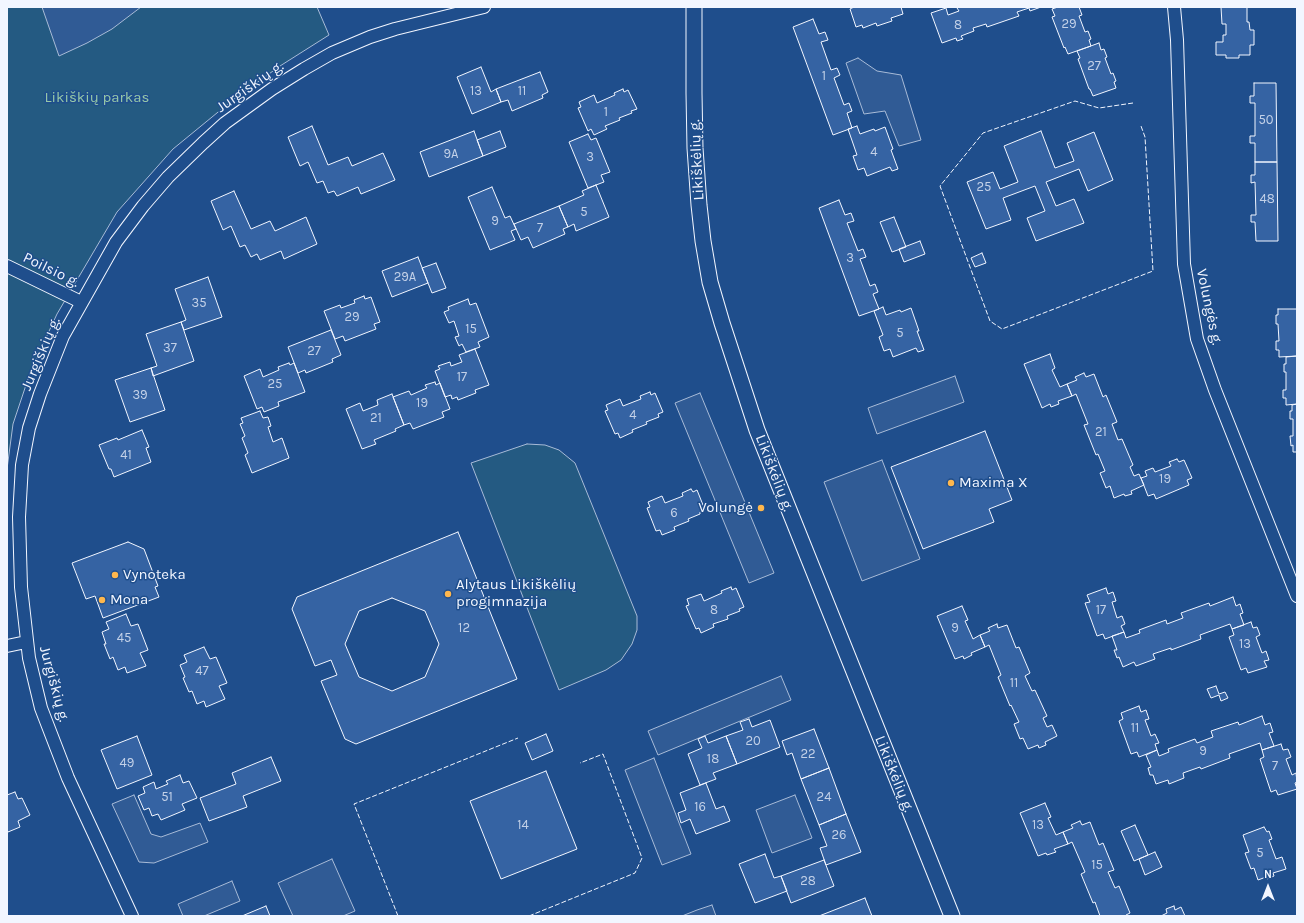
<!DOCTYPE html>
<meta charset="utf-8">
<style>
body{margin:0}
#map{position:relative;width:1304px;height:923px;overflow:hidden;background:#1f4e8c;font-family:Karla,sans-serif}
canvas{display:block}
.frame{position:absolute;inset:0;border:8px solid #f2f6ff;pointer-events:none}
.north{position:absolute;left:1248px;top:867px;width:40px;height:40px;-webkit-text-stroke:3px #1f4e8c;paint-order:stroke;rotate:0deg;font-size:11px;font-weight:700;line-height:16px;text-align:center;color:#f2f6ff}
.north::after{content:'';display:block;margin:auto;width:14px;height:18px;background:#f2f6ff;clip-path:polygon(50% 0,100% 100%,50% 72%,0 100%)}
</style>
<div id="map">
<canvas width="1304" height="923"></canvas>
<div class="frame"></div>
<div class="north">N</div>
</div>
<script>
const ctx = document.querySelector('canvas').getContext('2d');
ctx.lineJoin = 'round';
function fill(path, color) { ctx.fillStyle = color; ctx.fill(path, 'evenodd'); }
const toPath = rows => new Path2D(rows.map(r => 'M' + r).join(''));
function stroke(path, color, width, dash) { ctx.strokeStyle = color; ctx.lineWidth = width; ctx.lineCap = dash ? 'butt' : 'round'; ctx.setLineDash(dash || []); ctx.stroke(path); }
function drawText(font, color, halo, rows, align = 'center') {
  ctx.font = font + ' Karla,sans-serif'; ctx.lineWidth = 3; ctx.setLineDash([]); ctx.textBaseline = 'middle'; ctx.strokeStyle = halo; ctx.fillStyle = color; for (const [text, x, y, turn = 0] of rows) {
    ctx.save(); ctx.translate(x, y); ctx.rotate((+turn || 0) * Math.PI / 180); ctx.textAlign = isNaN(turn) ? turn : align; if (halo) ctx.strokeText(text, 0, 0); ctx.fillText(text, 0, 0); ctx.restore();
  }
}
const green = toPath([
 [7,7,317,7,329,35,280,66,234,99,173,149,117,212,57,314,31,370,13,424,7,469,7,7],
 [527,444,545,445,559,450,575,463,637,616,637,630,632,644,621,660,606,670,559,690,471,463,527,444]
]);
fill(green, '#245a82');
stroke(green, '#a8bbd7', 1);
const parking = toPath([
 [42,7,141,7,112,29,87,43,59,56,42,7],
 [858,58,877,71,901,75,921,140,899,146,885,111,864,114,846,63,858,58],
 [955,376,964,402,877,434,868,408,955,376],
 [700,393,774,573,749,583,675,403,700,393],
 [882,460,920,559,862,581,824,482,882,460],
 [781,676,791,700,658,755,648,731,781,676],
 [654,758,691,854,662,865,625,770,654,758],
 [134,795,151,834,161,837,200,823,208,842,154,863,139,862,112,804,134,795],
 [795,795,812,838,772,853,756,810,795,795],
 [332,859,355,911,343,916,293,916,278,883,332,859],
 [232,881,240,901,204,916,183,916,178,904,232,881],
 [712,905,716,916,682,916,697,910,712,905]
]);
fill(parking, '#305b95');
stroke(parking, '#a8bbd7', 1);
const building = toPath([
 [854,7,901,7,903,14,891,18,892,21,877,26,876,23,863,28,862,25,856,27,850,9,854,7],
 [960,7,1041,7,1030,11,1029,8,1017,12,1019,16,987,27,986,24,973,28,974,31,961,36,963,39,957,41,956,38,942,43,931,13,946,8,948,15,959,11,957,8,960,7],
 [1058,7,1079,7,1082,15,1079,16,1085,32,1088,31,1091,39,1089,40,1091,46,1068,54,1065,47,1064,48,1052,17,1055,16,1052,9,1058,7],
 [1221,7,1247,7,1247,22,1249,22,1250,30,1254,30,1254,45,1250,45,1250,55,1239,55,1239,58,1226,58,1226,55,1216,55,1216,42,1223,42,1223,35,1226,35,1226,24,1222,24,1221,7],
 [813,19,819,34,825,32,828,40,821,42,831,70,837,68,840,75,834,78,844,105,849,103,852,111,847,113,852,128,833,135,793,27,813,19],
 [1099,43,1101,50,1104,49,1107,57,1105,58,1111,74,1113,73,1116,81,1114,82,1116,88,1093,96,1090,89,1089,89,1078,59,1080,58,1077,51,1099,43],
 [481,67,491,92,496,89,501,102,472,114,457,77,481,67],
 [540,72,548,92,542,95,543,98,512,111,508,100,501,102,496,89,540,72],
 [1254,83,1276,83,1277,162,1255,162,1255,143,1250,143,1250,136,1255,136,1255,103,1250,103,1250,96,1254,96,1254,83],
 [623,89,624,92,628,90,637,109,631,111,632,113,619,118,620,120,605,126,607,129,594,135,591,129,588,131,578,108,581,107,579,102,594,95,597,103,615,95,614,93,623,89],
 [312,126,328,165,348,157,352,166,383,153,395,180,361,194,358,187,337,196,334,191,328,193,323,181,317,183,308,162,300,166,288,137,312,126],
 [857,126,860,134,874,129,875,131,885,127,893,149,891,150,898,169,892,171,890,167,867,176,864,168,858,170,853,156,857,155,848,129,857,126],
 [474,131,483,156,429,177,420,152,474,131],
 [500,131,506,147,483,156,477,140,500,131],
 [1041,131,1055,168,1074,161,1067,143,1094,132,1113,180,1088,191,1079,169,1046,182,1056,206,1074,199,1084,223,1036,241,1027,218,1045,211,1035,186,1003,198,1011,220,986,229,967,182,993,172,1000,189,1018,182,1004,146,1041,131],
 [588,134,591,140,596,138,610,172,601,175,604,182,588,188,569,142,588,134],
 [1255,162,1277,162,1278,241,1256,241,1255,222,1251,222,1251,215,1256,215,1255,182,1251,183,1251,175,1255,175,1255,162],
 [596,185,609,217,576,231,574,224,568,227,559,206,584,195,582,191,596,185],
 [492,187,505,218,510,216,516,229,511,231,515,240,490,250,468,197,492,187],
 [234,191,251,229,270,221,275,231,306,217,317,244,284,259,281,251,260,260,257,254,251,257,245,245,240,247,231,226,223,230,211,201,234,191],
 [839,200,845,215,851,213,854,221,847,223,858,251,863,249,866,257,860,259,870,286,875,284,878,292,873,294,879,309,859,316,819,208,839,200],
 [559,206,568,227,563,229,565,234,533,248,528,237,521,240,514,224,559,206],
 [894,217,906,247,892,252,880,222,894,217],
 [920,241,925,254,904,262,899,249,920,241],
 [982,253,986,263,975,267,971,258,982,253],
 [418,257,428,283,392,297,382,271,418,257],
 [436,263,446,288,432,293,422,268,436,263],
 [208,277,222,317,184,330,181,322,186,320,175,289,208,277],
 [364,296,365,299,371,297,380,322,374,324,376,329,345,341,343,336,335,339,324,311,340,305,341,308,355,303,354,300,364,296],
 [468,299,470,305,476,303,489,337,478,342,480,347,466,352,462,344,459,346,455,337,459,336,454,321,449,323,444,312,449,310,448,307,468,299],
 [883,307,886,315,900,310,901,312,911,308,919,331,917,331,924,350,918,352,916,348,893,357,890,349,884,351,879,337,883,335,874,311,883,307],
 [1278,309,1297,309,1297,356,1279,357,1279,350,1276,350,1276,341,1279,341,1278,324,1276,324,1276,315,1278,315,1278,309],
 [181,322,194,361,153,376,151,368,157,366,146,334,181,322],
 [331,330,341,355,332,359,333,362,306,373,305,370,298,373,288,347,331,330],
 [475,349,489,385,475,390,476,393,458,400,457,397,452,399,451,395,445,397,435,371,440,369,438,366,450,362,451,366,462,362,459,355,475,349],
 [1050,354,1055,368,1052,370,1060,387,1067,384,1072,396,1058,401,1059,404,1051,407,1050,404,1042,408,1024,364,1050,354],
 [1297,356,1297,404,1286,405,1286,398,1283,398,1283,390,1286,390,1286,372,1284,372,1284,364,1286,364,1286,357,1297,356],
 [289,363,290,365,294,363,305,392,278,402,279,406,264,412,262,407,257,409,244,376,260,369,263,377,279,370,278,367,289,363],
 [151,368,165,410,130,422,115,380,151,368],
 [1084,373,1086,377,1094,374,1103,397,1106,395,1117,422,1112,424,1118,440,1122,439,1133,465,1130,467,1134,476,1139,474,1144,485,1131,491,1132,494,1125,496,1124,494,1114,498,1110,486,1106,488,1100,473,1105,471,1098,454,1096,455,1084,425,1088,424,1076,394,1072,396,1067,384,1077,380,1075,377,1084,373],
 [435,382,436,385,440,383,450,409,442,412,444,417,413,429,410,423,404,425,393,397,409,391,411,395,427,388,425,385,435,382],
 [650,392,651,395,655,393,663,412,658,414,659,417,646,422,647,424,632,430,633,432,620,438,618,433,615,434,605,411,608,410,606,405,620,399,623,406,641,399,640,396,650,392],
 [392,394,404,425,395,429,396,431,374,440,376,444,362,449,346,409,360,403,363,411,378,405,377,400,392,394],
 [1297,404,1297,452,1293,452,1293,445,1291,446,1290,436,1293,436,1293,419,1290,419,1290,411,1292,411,1292,405,1297,404],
 [260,411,263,418,268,417,271,426,268,427,273,442,282,438,289,458,252,473,245,455,248,453,242,438,245,436,240,424,243,423,241,418,260,411],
 [142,430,149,447,146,448,151,462,114,477,111,469,109,469,99,445,117,438,118,440,142,430],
 [985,431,1012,500,989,509,994,522,923,549,891,467,985,431],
 [1177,459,1179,462,1184,460,1192,478,1187,480,1189,485,1156,499,1154,494,1148,496,1141,478,1147,476,1145,471,1153,468,1155,472,1171,466,1169,462,1177,459],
 [691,489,693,492,697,490,705,510,700,512,700,514,688,519,689,521,674,527,675,530,662,535,660,530,656,531,647,508,650,507,648,502,662,496,665,503,683,496,682,493,691,489],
 [458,532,517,679,356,744,345,739,321,681,337,675,331,660,315,666,292,609,297,597,458,532],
 [392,598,425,611,439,644,425,677,392,691,359,677,345,644,359,611,392,598],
 [128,542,144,549,158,586,155,587,159,597,103,618,95,596,86,599,72,563,128,542],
 [731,587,732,590,736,588,744,607,739,609,740,611,727,616,728,619,713,624,714,627,701,633,699,628,696,629,686,606,689,605,687,599,701,594,704,601,722,593,721,591,731,587],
 [1106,588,1108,594,1113,592,1116,601,1112,602,1117,618,1122,616,1125,624,1121,626,1124,632,1105,639,1103,634,1097,636,1085,603,1090,602,1087,595,1106,588],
 [1233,597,1236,606,1240,604,1243,613,1240,614,1244,625,1232,629,1230,624,1200,635,1201,639,1171,650,1171,648,1153,654,1155,659,1136,666,1134,662,1123,667,1119,657,1117,658,1114,650,1117,650,1112,636,1124,632,1126,638,1140,633,1139,630,1166,620,1167,624,1183,618,1181,613,1209,603,1210,606,1233,597],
 [962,606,968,620,965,621,973,639,980,635,985,647,971,653,972,655,964,659,963,656,955,659,937,616,962,606],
 [126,614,131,626,138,624,148,650,140,653,146,666,127,673,125,667,118,670,113,657,110,659,104,644,106,644,102,632,109,629,106,622,126,614],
 [1251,622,1253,628,1257,627,1260,635,1256,637,1262,653,1266,651,1269,660,1264,661,1267,667,1248,673,1246,668,1241,670,1229,637,1234,635,1232,629,1251,622],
 [997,624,998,628,1007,625,1016,648,1019,647,1030,673,1025,676,1032,691,1035,690,1047,716,1043,718,1047,727,1052,725,1057,736,1045,742,1046,745,1039,748,1038,745,1028,749,1023,738,1020,739,1014,724,1019,722,1011,705,1010,706,998,677,1001,675,989,645,985,647,980,635,990,631,988,628,997,624],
 [204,647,210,659,216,657,227,683,219,686,225,699,206,707,204,701,197,704,192,691,189,692,183,678,185,677,180,665,187,662,184,655,204,647],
 [1216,686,1219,694,1225,692,1228,698,1221,701,1219,695,1211,698,1207,689,1216,686],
 [1139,706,1141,712,1146,710,1149,719,1145,720,1151,736,1155,734,1159,743,1155,744,1157,750,1139,757,1137,752,1131,754,1119,721,1123,719,1121,713,1139,706],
 [1262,716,1265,725,1270,723,1273,732,1269,733,1274,746,1262,750,1260,743,1229,754,1230,758,1201,769,1200,767,1183,773,1184,778,1169,784,1168,780,1156,784,1153,775,1150,775,1148,768,1151,767,1146,755,1157,750,1159,756,1169,752,1168,749,1195,739,1197,743,1213,737,1211,731,1238,722,1239,725,1262,716],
 [749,719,752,727,770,720,780,747,737,764,726,736,743,730,740,722,749,719],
 [814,729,829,768,801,779,792,753,787,755,782,741,814,729],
 [546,734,553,751,532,760,525,743,546,734],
 [137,736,152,775,117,789,101,750,137,736],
 [705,736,708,743,726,736,737,764,713,773,716,779,700,785,688,754,702,748,698,739,705,736],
 [1281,744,1283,750,1288,749,1291,757,1286,759,1292,775,1296,773,1297,782,1295,783,1297,789,1278,795,1276,790,1271,792,1260,759,1264,757,1262,750,1281,744],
 [271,757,281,781,243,796,247,807,209,821,200,798,236,784,232,773,271,757],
 [829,768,846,814,819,825,801,779,829,768],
 [546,771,577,849,501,879,470,801,546,771],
 [180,775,183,783,189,781,197,798,182,804,185,810,161,820,158,814,152,816,149,808,144,810,138,796,145,793,143,787,154,782,156,789,168,784,166,781,180,775],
 [706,783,716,809,724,806,730,821,696,834,690,819,681,823,678,813,686,810,680,793,706,783],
 [15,792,18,799,22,798,30,815,18,821,20,827,8,832,7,829,7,795,15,792],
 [1045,803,1051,817,1048,818,1056,835,1063,832,1068,844,1054,849,1056,852,1047,855,1046,853,1038,856,1020,813,1045,803],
 [846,814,861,852,826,865,820,848,827,846,819,825,846,814],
 [1080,821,1082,825,1090,822,1099,845,1103,843,1114,870,1108,872,1115,888,1119,886,1130,913,1126,915,1127,916,1100,916,1095,902,1093,903,1081,874,1085,872,1072,842,1068,844,1063,832,1073,828,1071,825,1080,821],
 [1135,825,1148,855,1134,861,1121,831,1135,825],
 [1264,827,1267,832,1269,831,1272,839,1269,840,1276,859,1282,857,1286,869,1273,873,1274,876,1267,879,1266,877,1258,880,1254,868,1251,869,1245,853,1249,852,1243,835,1264,827],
 [1155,852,1162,867,1145,875,1139,859,1155,852],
 [765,854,774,878,781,876,787,891,755,903,739,864,765,854],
 [824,860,834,886,791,903,781,876,824,860],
 [865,898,872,916,819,916,865,898],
 [266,906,270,916,242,916,266,906],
 [1174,906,1175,910,1181,907,1185,916,1161,916,1167,913,1166,909,1174,906]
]);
fill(building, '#3563a3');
stroke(building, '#f2f6ff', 1);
const minor = toPath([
 [1174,7,1177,40,1184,264,1197,339,1215,390,1297,596],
 [7,266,81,302],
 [7,646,26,642],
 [132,916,68,778,41,708,29,658,21,587,19,517,22,465,29,428,40,394,63,336,116,242,143,206,168,177,203,143,225,123,272,89,304,69,332,53,370,37,395,29,484,7]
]);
const tertiary = toPath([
 [694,7,694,93,695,148,699,205,703,241,710,282,722,323,757,430,952,916]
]);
stroke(minor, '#f2f6ff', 14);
stroke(tertiary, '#f2f6ff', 17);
stroke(minor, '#1f4e8c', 12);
stroke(tertiary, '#1f4e8c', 15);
stroke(toPath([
 [1133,103,1099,108,1075,101,983,133,940,186,990,321,1002,329,1153,271,1145,137,1141,126],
 [398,916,354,804,518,738],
 [529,916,635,873,642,858,603,754,580,763]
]), '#f2f6ff', 1, [5, 2]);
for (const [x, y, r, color] of [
 [951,483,4,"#ffb74d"],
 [761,508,4,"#ffb74d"],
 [115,575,4,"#ffb74d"],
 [448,594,4,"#ffb74d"],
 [102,600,4,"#ffb74d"]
]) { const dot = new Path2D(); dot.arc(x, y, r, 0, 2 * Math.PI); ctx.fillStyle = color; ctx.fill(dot); stroke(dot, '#1f4e8c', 1.5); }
drawText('13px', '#c3d1e8', null, [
 ["29",1069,24],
 ["8",958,25],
 ["27",1094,66],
 ["1",824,76],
 ["13",476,91],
 ["11",522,91],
 ["1",606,112],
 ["50",1266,120],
 ["4",874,152],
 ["9A",451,154],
 ["3",590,157],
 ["25",984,187],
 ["48",1267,199],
 ["5",584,212],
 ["9",495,221],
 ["7",540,228],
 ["3",850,258],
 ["29A",405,277],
 ["35",199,303],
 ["29",352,317],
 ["15",471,329],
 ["5",900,333],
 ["37",170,348],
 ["27",314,351],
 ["17",462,377],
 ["25",275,384],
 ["39",140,395],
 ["19",422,403],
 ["4",633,415],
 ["21",376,418],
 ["21",1101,432],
 ["41",126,455],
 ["19",1165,479],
 ["6",674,513],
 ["8",714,610],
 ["17",1101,610],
 ["12",464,628],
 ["9",955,628],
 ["45",124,638],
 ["13",1245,644],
 ["47",202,671],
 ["11",1014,683],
 ["11",1135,728],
 ["20",753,741],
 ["9",1203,751],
 ["22",808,754],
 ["18",713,759],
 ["49",127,763],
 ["7",1275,766],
 ["51",167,797],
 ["24",824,797],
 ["16",700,807],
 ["14",523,825],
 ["13",1038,825],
 ["26",839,835],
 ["5",1260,853],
 ["15",1097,865],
 ["28",808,881]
]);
drawText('15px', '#f2f6ff', '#1f4e8c', [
 ["Jurgiškių g.",250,87,-35],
 ["Likiškėlių g.",697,160,-93],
 ["Poilsio g.",51,270,26],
 ["Volungės g.",1209,307,78],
 ["Jurgiškių g.",41,354,-67],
 ["Likiškėlių g.",774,473,69],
 ["Jurgiškių g.",54,684,75],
 ["Likiškėlių g.",894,774,68]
]);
drawText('15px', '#97c8a6', '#1f4e8c', [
 ["Likiškių parkas",97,98]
]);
drawText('15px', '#f2f6ff', '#1f4e8c', [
 ["Maxima X",959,483],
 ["Volungė",753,508,"right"],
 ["Vynoteka",123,575],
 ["Alytaus Likiškėlių",456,585],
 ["progimnazija",456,602],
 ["Mona",110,600]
], 'left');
</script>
